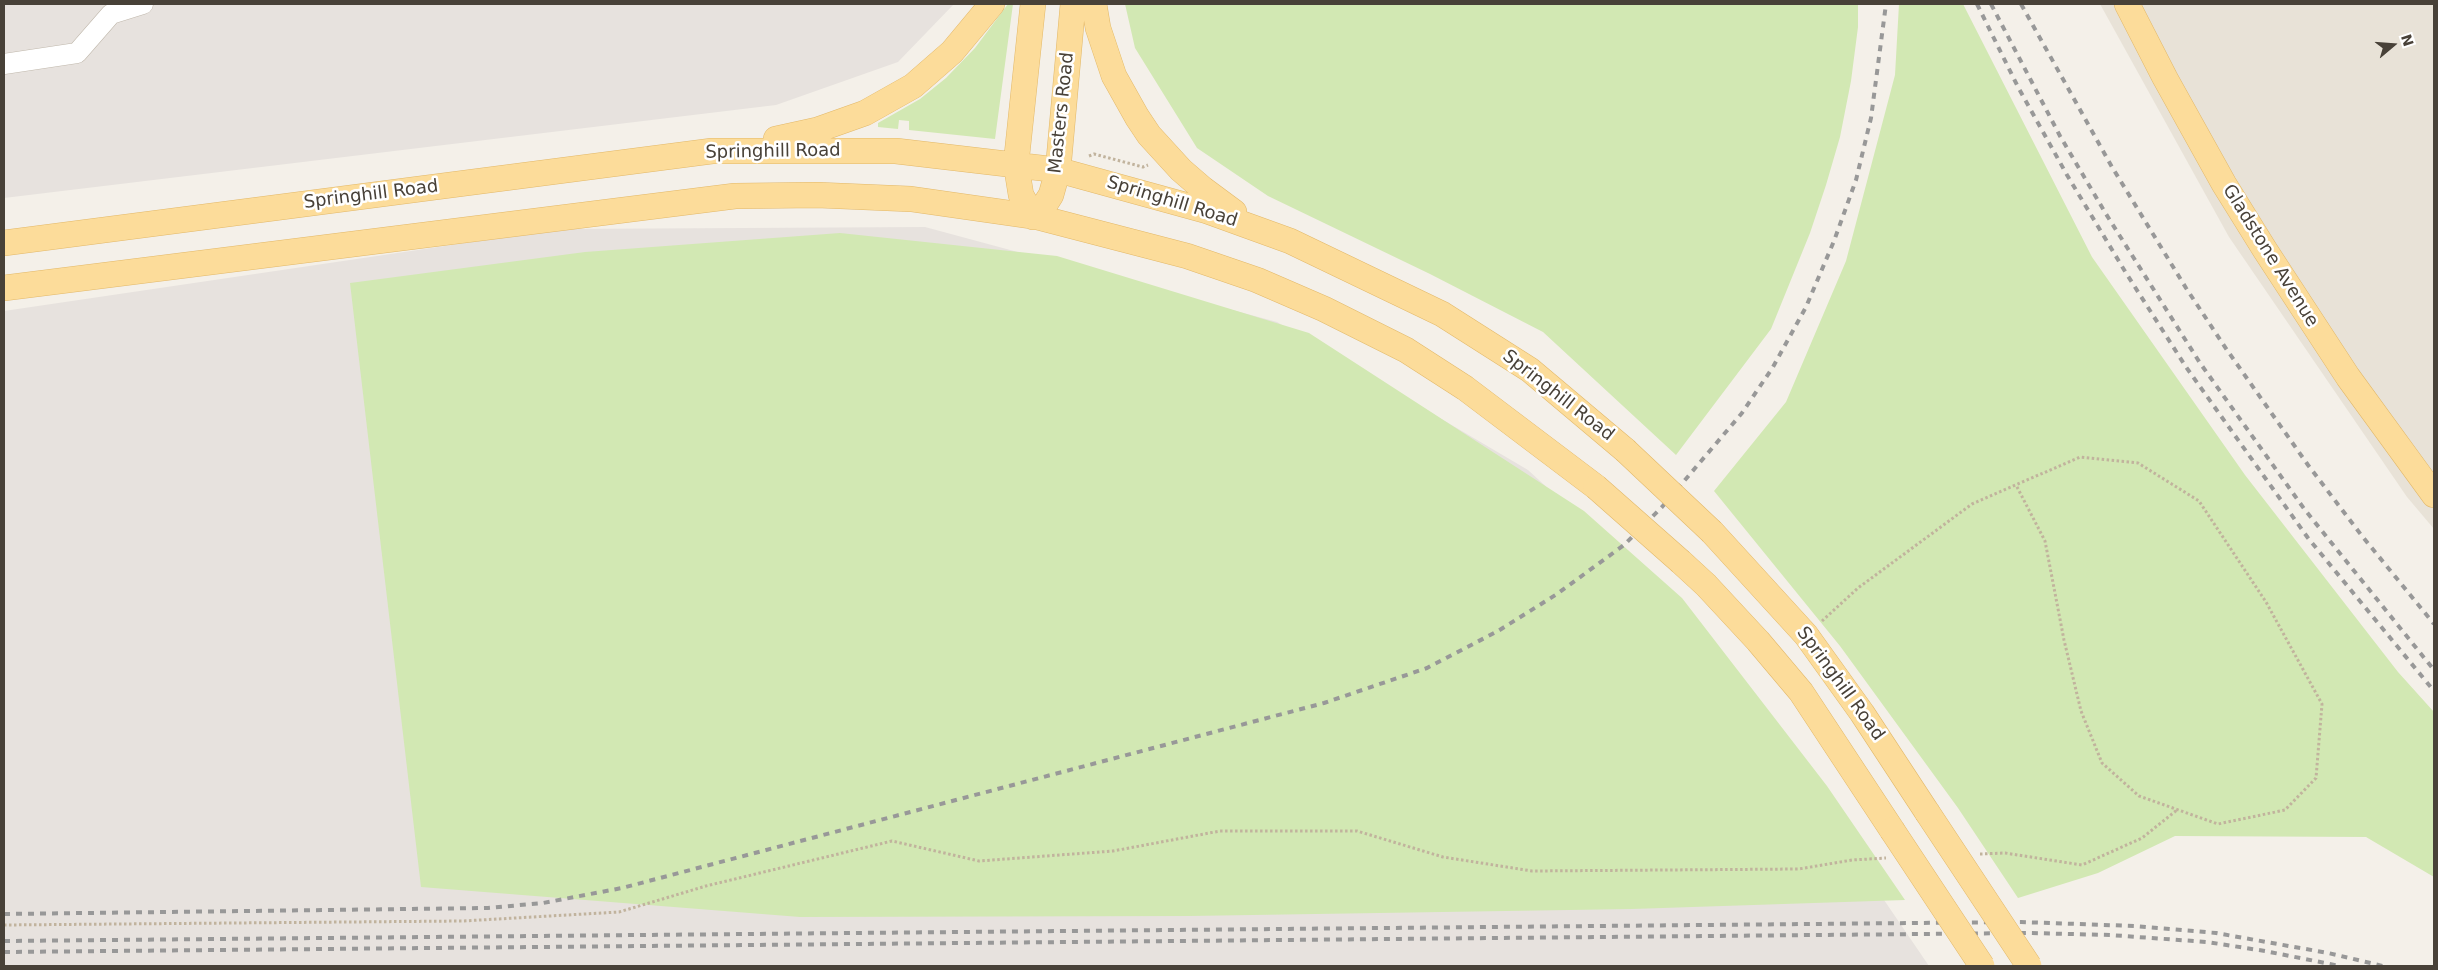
<!DOCTYPE html>
<style>
body{margin:0}
#map{position:relative;width:2438px;height:970px;overflow:hidden;background:#f4f0e9;font-family:"DejaVu Sans",sans-serif}
canvas{display:block}
.frame{position:absolute;inset:0;border:5px solid #484138;pointer-events:none}
.north{position:absolute;left:2368px;top:20px;width:50px;height:50px;-webkit-text-stroke:4px #fff;paint-order:stroke;rotate:72deg;font-size:14px;font-weight:700;line-height:20px;text-align:center;color:#484138}
.north::after{content:'';display:block;margin:auto;width:18px;height:22px;background:#484138;clip-path:polygon(50% 0,100% 100%,50% 72%,0 100%)}
</style>
<div id="map">
<canvas width="2438" height="970"></canvas>
<div class="frame"></div>
<div class="north">N</div>
</div>
<script>
const ctx = document.querySelector('canvas').getContext('2d');
ctx.lineJoin = 'round';
function fill(path, color) { ctx.fillStyle = color; ctx.fill(path, 'evenodd'); }
const toPath = rows => new Path2D(rows.map(r => 'M' + r).join(''));
function stroke(path, color, width, dash) { ctx.strokeStyle = color; ctx.lineWidth = width; ctx.lineCap = dash ? 'butt' : 'round'; ctx.setLineDash(dash || []); ctx.stroke(path); }
function drawText(font, color, halo, rows, align = 'center') {
  ctx.font = font + ' "DejaVu Sans",sans-serif'; ctx.lineWidth = 5; ctx.setLineDash([]); ctx.textBaseline = 'middle'; ctx.strokeStyle = halo; ctx.fillStyle = color; for (const [text, x, y, turn = 0] of rows) {
    ctx.save(); ctx.translate(x, y); ctx.rotate((+turn || 0) * Math.PI / 180); ctx.textAlign = isNaN(turn) ? turn : align; if (halo) ctx.strokeText(text, 0, 0); ctx.fillText(text, 0, 0); ctx.restore();
  }
}
fill(toPath([
 [2100,4,2434,4,2434,529,2407,497,2229,237]
]), '#e8e2d7');
fill(toPath([
 [4,4,954,4,898,62,776,105,4,198],
 [925,227,1277,322,1528,470,1696,624,1929,966,4,966,4,311,560,229]
]), '#e7e2de');
fill(toPath([
 [1008,4,1013,4,995,139,909,130,909,121,899,120,898,129,878,127,878,123,920,99,946,78,975,48],
 [1125,4,1858,4,1858,27,1851,81,1840,137,1826,185,1810,233,1771,329,1676,455,1543,332,1430,274,1268,196,1197,148,1135,48],
 [1899,4,1963,4,2092,257,2245,475,2398,672,2434,712,2434,877,2366,837,2175,836,2098,873,2018,898,1958,808,1840,646,1714,491,1786,402,1846,261,1895,75],
 [840,233,1057,256,1309,333,1584,511,1682,598,1827,786,1905,900,1632,909,1189,916,800,917,421,887,350,283,585,252]
]), '#d2e8b3');
const minor = toPath([
 [4,64,77,53,111,14,143,4]
]);
const major = toPath([
 [1033,4,1016,164,1021,195,1033,217],
 [1094,4,1098,28,1114,76,1137,117,1149,135,1181,170,1203,189,1234,212],
 [2127,4,2165,78,2224,184,2265,250,2348,377,2434,495],
 [776,139,817,130,865,113,913,86,952,52,992,4],
 [1037,217,1051,195,1058,170,1073,4],
 [4,243,712,151,896,151,1058,170,1207,211,1290,241,1442,314,1530,370,1625,450],
 [4,288,735,196,817,195,911,199,1037,217,1187,256,1257,280,1324,309,1406,350,1465,388,1596,487],
 [1712,532,1806,635,1862,713,1927,812],
 [1681,562,1706,585,1758,641,1801,692,1892,830]
]);
stroke(minor, '#c0b8ac', 21);
stroke(major, '#e2b869', 26);
stroke(toPath([
 [1089,156,1094,154,1143,167,1148,165],
 [1822,621,1858,588,1972,504,2080,457,2138,463,2199,501,2266,602,2322,704,2316,778,2285,810,2218,824,2139,796,2102,763,2081,711,2064,640,2045,541,2016,485],
 [1980,854,2005,853,2082,865,2142,838,2177,810],
 [4,925,463,921,619,912,706,886,892,841,979,861,1113,851,1220,831,1357,831,1443,857,1532,871,1799,869,1852,860,1886,858]
]), '#c1b39d', 3, [2.5, 2.5]);
stroke(minor, '#fff', 20);
stroke(major, '#fcdc9a', 25);
stroke(toPath([
 [1977,4,2018,87,2067,175,2126,273,2186,367,2308,538,2434,691],
 [1991,4,2060,136,2106,214,2200,363,2305,510,2434,670],
 [2021,4,2112,167,2186,288,2227,350,2308,465,2362,536,2434,624],
 [4,914,488,908,543,903,622,888,1324,703,1427,668,1498,631,1557,594,1624,545,1662,507,1742,413,1773,367,1806,307,1834,241,1856,180,1871,118,1886,4],
 [4,941,2021,922,2134,926,2216,933,2328,953,2383,966],
 [4,952,2029,933,2110,935,2207,942,2265,951,2340,966]
]), '#989898', 4, [6, 6]);
const majorBridge = toPath([
 [1625,450,1712,532],
 [1596,487,1681,562],
 [1927,812,2029,966],
 [1892,830,1982,966]
]);
stroke(majorBridge, '#e2b869', 26, []);
stroke(majorBridge, '#fcdc9a', 25);
drawText('18px', '#484138', '#fff', [
 ["Masters Road",1062,113,-84],
 ["Springhill Road",773,152,-1],
 ["Springhill Road",371,195,-7],
 ["Springhill Road",1172,202,17],
 ["Gladstone Avenue",2270,256,58],
 ["Springhill Road",1558,396,38],
 ["Springhill Road",1840,684,54]
]);
</script>
